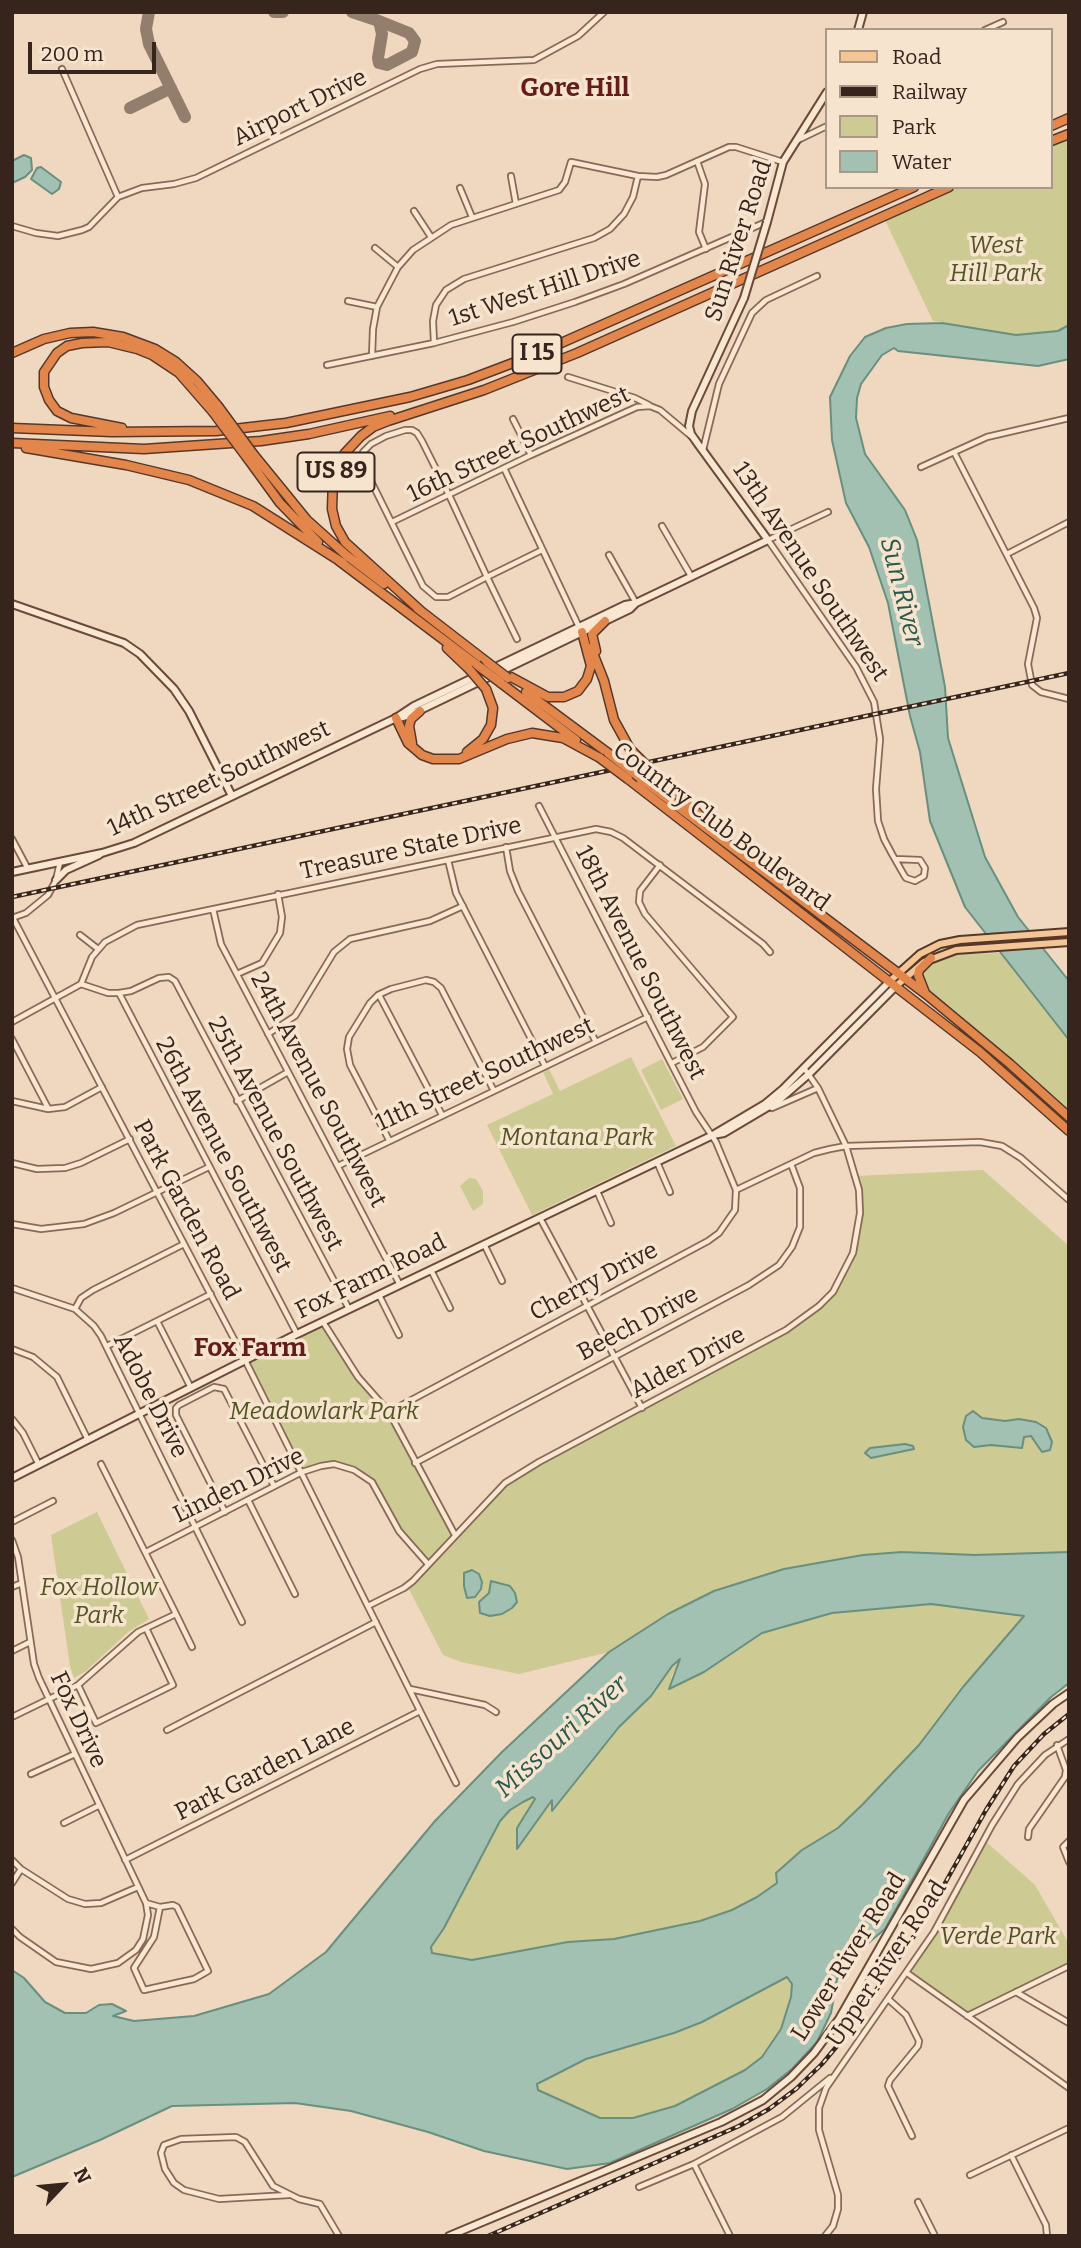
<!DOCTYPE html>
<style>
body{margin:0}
#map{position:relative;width:1081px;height:2248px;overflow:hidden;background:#efd8bf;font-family:Bitter,serif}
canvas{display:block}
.frame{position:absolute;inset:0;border:14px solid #37241c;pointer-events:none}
.legend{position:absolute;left:825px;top:28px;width:228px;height:161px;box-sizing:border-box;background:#f6e4cf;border:2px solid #aa9787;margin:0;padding:9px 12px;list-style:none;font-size:21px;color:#37241c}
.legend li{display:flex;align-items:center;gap:14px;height:35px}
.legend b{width:35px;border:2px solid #aa9787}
.north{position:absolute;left:28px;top:2150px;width:70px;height:70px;-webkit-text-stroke:5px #f6e4cf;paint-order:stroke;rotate:64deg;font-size:19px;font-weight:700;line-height:28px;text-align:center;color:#37241c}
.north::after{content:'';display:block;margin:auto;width:24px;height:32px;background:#37241c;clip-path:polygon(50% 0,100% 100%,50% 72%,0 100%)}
.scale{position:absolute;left:28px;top:42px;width:128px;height:32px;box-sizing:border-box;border:4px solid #37241c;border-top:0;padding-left:9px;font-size:21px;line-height:24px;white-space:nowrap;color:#37241c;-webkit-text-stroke:5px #f6e4cf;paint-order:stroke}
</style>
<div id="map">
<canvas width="1081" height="2248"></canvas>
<div class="frame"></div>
<ul class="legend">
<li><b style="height:9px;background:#f4c695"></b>Road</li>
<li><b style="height:9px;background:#37241c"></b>Railway</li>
<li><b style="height:19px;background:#cdca93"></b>Park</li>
<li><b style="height:19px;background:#a2c1b3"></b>Water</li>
</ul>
<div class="north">N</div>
<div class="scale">200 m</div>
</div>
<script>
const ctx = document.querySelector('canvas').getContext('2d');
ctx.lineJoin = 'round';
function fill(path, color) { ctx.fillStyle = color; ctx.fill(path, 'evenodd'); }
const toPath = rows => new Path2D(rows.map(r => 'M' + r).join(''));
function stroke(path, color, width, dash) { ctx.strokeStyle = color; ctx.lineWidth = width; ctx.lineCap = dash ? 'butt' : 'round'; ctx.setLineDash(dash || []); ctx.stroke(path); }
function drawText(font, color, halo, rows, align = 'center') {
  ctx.font = font + ' Bitter,serif'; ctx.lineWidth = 7; ctx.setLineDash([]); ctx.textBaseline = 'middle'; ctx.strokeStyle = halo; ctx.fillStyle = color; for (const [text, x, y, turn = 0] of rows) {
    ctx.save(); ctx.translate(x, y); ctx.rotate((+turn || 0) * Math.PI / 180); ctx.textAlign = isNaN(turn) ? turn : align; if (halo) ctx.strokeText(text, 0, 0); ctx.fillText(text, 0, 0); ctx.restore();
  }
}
fill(toPath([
 [1069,139,1069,325,1058,331,1016,335,933,321,885,220,960,187,1051,187,1051,146],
 [1002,953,1069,1040,1069,1114,949,1006,925,990,920,979,926,969,943,958,960,954],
 [631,1057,676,1146,532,1215,487,1125,553,1094,543,1072,549,1069,560,1091],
 [662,1059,683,1099,661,1110,641,1070],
 [983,1170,1069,1246,1069,1552,975,1555,902,1552,863,1555,784,1569,713,1591,668,1614,609,1652,519,1674,461,1662,443,1655,409,1589,428,1564,399,1531,372,1482,354,1470,334,1465,302,1472,245,1360,323,1322,358,1378,381,1401,454,1534,505,1483,799,1322,833,1292,853,1253,860,1213,856,1176],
 [469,1178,476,1179,483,1191,483,1204,473,1211,460,1186],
 [97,1512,149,1619,128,1632,86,1671,74,1678,70,1666,51,1535],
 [931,1604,1024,1615,963,1687,919,1745,863,1804,838,1828,802,1850,777,1883,757,1897,732,1910,700,1921,614,1939,568,1942,472,1960,432,1953,431,1947,444,1928,500,1821,510,1810,533,1797,535,1799,518,1828,554,1798,552,1810,619,1727,651,1696,672,1666,683,1657,672,1675,669,1688,704,1672,762,1633,832,1613],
 [984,1840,1035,1885,1069,1944,1069,1964,967,2016,907,1973,934,1932],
 [788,1977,792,1984,791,1997,781,2029,762,2057,745,2070,675,2106,633,2118,600,2118,538,2090,537,2084,586,2059,674,2033,702,2022]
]), '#cdca93');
const water = toPath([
 [24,155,31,158,32,170,25,177,12,183,12,161,24,155],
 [41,167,61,182,59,189,52,194,31,179,37,168,41,167],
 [942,323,1016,335,1058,331,1069,325,1069,359,1038,366,898,351,894,348,882,355,861,384,857,398,856,418,865,454,905,510,917,540,945,687,948,738,985,857,1018,917,1069,981,1069,1040,965,907,930,821,920,752,910,716,888,603,869,547,846,503,832,440,830,397,850,356,865,337,886,328,907,324,942,323],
 [973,1411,982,1418,1005,1421,1019,1419,1036,1422,1046,1428,1052,1442,1050,1450,1042,1452,1031,1436,1024,1437,1022,1448,991,1445,974,1447,966,1440,963,1427,966,1416,973,1411],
 [905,1444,913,1446,914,1449,871,1458,865,1453,870,1448,905,1444],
 [902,1552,975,1555,1069,1552,1069,1683,1051,1697,978,1771,949,1813,885,1929,854,1955,849,1966,837,1979,831,2013,817,2042,792,2069,767,2089,732,2109,610,2163,567,2169,484,2151,428,2132,351,2111,295,2103,172,2106,100,2140,12,2177,12,1970,24,1978,45,2002,65,2013,86,2013,99,2005,112,2004,126,2011,113,2016,134,2021,194,2016,269,1994,326,1952,435,1821,502,1752,609,1652,668,1614,714,1591,784,1569,863,1555,902,1552],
 [931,1604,1024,1616,963,1687,919,1745,863,1804,838,1828,802,1850,776,1873,777,1883,757,1897,732,1910,700,1921,614,1939,568,1942,472,1960,432,1953,431,1947,444,1928,500,1821,510,1810,523,1802,533,1797,535,1799,517,1828,517,1849,552,1800,552,1811,619,1727,651,1696,672,1666,680,1659,669,1689,704,1672,762,1633,832,1613,931,1604],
 [787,1977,792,1984,791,1997,781,2029,762,2057,745,2070,675,2106,633,2118,600,2118,538,2090,537,2084,586,2059,674,2033,702,2022,787,1977],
 [472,1570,479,1574,482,1582,481,1589,475,1597,467,1598,464,1586,464,1573,472,1570],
 [491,1581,510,1586,515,1593,517,1602,512,1608,502,1614,490,1616,480,1613,479,1602,489,1593,491,1581]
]);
fill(water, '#a2c1b3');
stroke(water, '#698f7f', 2);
stroke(toPath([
 [149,12,146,29,149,44,185,117],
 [274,12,283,12],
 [352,12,379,21,409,33,415,41,412,52,387,65,379,63,378,58,382,34,379,21],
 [130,108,171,88]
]), '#937e6e', 12);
const street = toPath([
 [985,30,1003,22],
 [62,69,118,197],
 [796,141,827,126],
 [697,161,705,184,699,232,706,249],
 [511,176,516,204],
 [460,188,472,217],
 [414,211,431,237],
 [12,226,36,233,58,236,82,230,89,227,118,197,142,188,174,184,196,178,420,69,437,64,534,60,578,36,604,12],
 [375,248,398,267],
 [348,301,377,307],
 [434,343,433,321,436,305,446,290,464,279,594,238,610,229,624,214,633,197,638,176],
 [372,356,373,329,377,307,398,267,413,250,451,225,559,190,565,182,571,162,638,176,657,177,666,175,729,147,736,147,783,162],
 [327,365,434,343,513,322,575,302,624,284,766,222],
 [568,377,635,398,649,405],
 [513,419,531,455],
 [703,450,719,384,752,313,766,300,817,276],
 [954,452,1034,608,1037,618,1028,664,1032,685,1041,692,1069,699],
 [921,467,987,437,1069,418],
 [504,468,579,627],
 [828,512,768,540,856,667,874,702,880,739,876,789,878,821,884,839,892,854,904,875,906,878,915,881,924,876,925,868,920,860,895,859],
 [392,522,531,455,637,407,650,406,660,410,691,436],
 [662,526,691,576],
 [1007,554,1069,522],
 [609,555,636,603],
 [517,639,487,577,449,495,422,441,417,433,412,430,405,430,386,436,371,444,363,452,361,459,364,467,423,586,436,597,448,597,487,577,542,550],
 [12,839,28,869],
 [506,847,510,871,518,891,596,1042],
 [448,860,456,893,545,1066],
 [660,865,640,891,639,902,645,914,733,1017,703,1047,672,1063],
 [213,909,221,944,400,1285],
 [12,918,26,913,48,895,56,880,60,862],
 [13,918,245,1360,456,1783],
 [80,935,98,949],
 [237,974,262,963,280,933,282,917,278,894],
 [81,984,108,993,119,993,131,991,159,978,169,977,175,981,349,1309],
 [119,993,297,1334],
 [379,995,442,1115],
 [12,1022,81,984,92,957,105,942,137,925,596,829,611,832,623,838,763,944,770,952],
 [268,1034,295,1016,334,952,350,939,430,921,463,906],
 [12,1039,48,1108],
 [12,1101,48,1109,65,1107,102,1087],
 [237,1101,288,1072],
 [772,1108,818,1088],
 [389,1140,350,1065,347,1049,349,1037,370,1003,378,995,391,989,426,980,434,982,441,988,494,1091],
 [657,1162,670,1192],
 [12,1163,37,1169,65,1168,81,1163,130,1139],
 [338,1166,648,1017],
 [736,1190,814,1153,830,1149,846,1146,980,1142,1002,1146,1021,1158,1069,1200],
 [597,1191,611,1223],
 [540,1218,642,1408],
 [12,1224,41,1229,84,1224,114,1213,209,1167],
 [484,1244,502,1281],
 [431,1270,450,1308],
 [12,1288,75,1309,94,1326,101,1336,242,1622],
 [379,1295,399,1335],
 [75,1309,81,1298,93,1290,184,1244],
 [157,1321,191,1388],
 [323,1322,358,1377,389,1412,455,1535],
 [107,1346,211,1294],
 [12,1349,33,1357,57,1377,88,1440],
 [389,1412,708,1241,719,1233,735,1210,736,1190,716,1142,696,1112,539,806],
 [12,1419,23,1433,39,1465],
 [415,1463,749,1285,779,1265,792,1247,800,1227,800,1188,791,1164],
 [248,1500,295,1594],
 [225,1512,176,1415,176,1408,179,1405,214,1387,224,1389,274,1486],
 [12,1522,53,1501],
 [12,1540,18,1557,34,1664,39,1678,146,1903,148,1915,143,1939,136,1950,118,1963,91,1969,56,1962,20,1937,12,1929],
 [146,1552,302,1472,321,1466,334,1464,354,1470,372,1482,399,1531,428,1564],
 [12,1587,22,1583],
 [368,1606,404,1588,413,1581,505,1483,539,1462,786,1330,819,1306,833,1292,853,1253,860,1213,859,1190,846,1146,818,1088,804,1068],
 [176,1614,192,1647],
 [12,1651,30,1642],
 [78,1685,96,1723,173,1685,146,1628],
 [410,1689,485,1705,496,1712],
 [12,1717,78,1685,138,1632,176,1614,101,1464],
 [167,1730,376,1622],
 [31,1774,75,1754],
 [64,1823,98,1806],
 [1028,1837,1029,1829,1065,1777,1066,1770,1057,1745],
 [1069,1841,1063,1847,1069,1862],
 [12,1860,21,1869,68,1899,85,1904,101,1903,138,1887],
 [125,1860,420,1711],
 [12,1883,21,1869],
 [146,1903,160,1907,173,1905,177,1907,208,1971,194,1979,144,1990,134,1968,154,1937,160,1907],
 [907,1973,1069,2088],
 [1016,1992,1069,2023],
 [888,1999,906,2015,919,2041,918,2046,890,2080,888,2086,912,2136],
 [967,2016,1069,1966],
 [1011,2155,1046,2225,1047,2236],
 [694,2164,730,2236],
 [970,2175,1069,2128],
 [639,2187,694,2164,782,2117,830,2078],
 [289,2195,219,2199,184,2190,174,2183,165,2169,161,2153,164,2145,181,2139,236,2137,245,2142,273,2186,299,2199,320,2204,339,2236],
 [918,2202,935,2236],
 [825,2236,833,2226,838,2209,838,2195,819,2130,819,2108,826,2088,934,1932,992,1825,1018,1784,1045,1755,1069,1739]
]);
const secondary = toPath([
 [858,30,863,12],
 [767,222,783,162,827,92],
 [12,604,124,643,140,654,174,689,189,711,232,796],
 [399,718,410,715,630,609,635,604],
 [12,872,102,853,134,843,396,718,414,706,625,605,636,603,768,540,698,444,691,434,689,426,692,411,744,298],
 [56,880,66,870,99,855],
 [713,1135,724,1133,778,1101,809,1074,896,986],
 [12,1478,297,1334,711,1136,765,1104,783,1089,890,981],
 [449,2236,721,2122,763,2100,791,2077,814,2053,839,2019,964,1800,1018,1737,1053,1704,1069,1693]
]);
const primary = toPath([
 [890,981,920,954,940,944,960,940,1069,932],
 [896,986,924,962,956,950,1069,942]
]);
const highway = toPath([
 [1051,126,1069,118],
 [1051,141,1069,134],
 [12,353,44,339,70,333,93,332,123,337,155,349,176,362,197,381,218,406],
 [12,428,112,432,216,431,286,423,410,397,468,380,534,355,914,187],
 [122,428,71,418,57,411,49,400,44,387,44,372,57,353,67,346,82,343,108,342,137,349,152,355,179,373,213,412],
 [12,443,144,449,261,441,309,434,390,416],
 [26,448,126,465,189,480,253,506,343,563],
 [254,455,307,520,346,555,384,584],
 [248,459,280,503,318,542],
 [338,560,477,665],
 [417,608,487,662],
 [421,611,345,542,336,526,332,509,333,479,345,453,361,436,373,427,388,421,484,390,577,353,949,187],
 [447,648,469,669],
 [591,648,604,681,614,720,630,749],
 [596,651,592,634,605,621],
 [511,677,548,697,564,697,578,691,587,679,591,666,582,632],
 [501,683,576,740],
 [526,692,608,753],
 [396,718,408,743,422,755,433,759,459,759,507,739,532,733,563,738,600,758],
 [412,743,409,726,411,719,420,711],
 [467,752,483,739,491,725,493,708,486,689],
 [655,774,718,832],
 [640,778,927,995,1010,1064,1069,1117],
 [628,779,980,1052,1069,1131],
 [925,993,918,975,919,970,931,958]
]);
stroke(street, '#886957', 8);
stroke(secondary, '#6a4a3a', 10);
stroke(primary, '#56382b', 10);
stroke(highway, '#56382b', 11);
stroke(street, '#fae7d2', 4.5);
stroke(secondary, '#fae7d2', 6);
stroke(primary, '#f4c695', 6);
stroke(highway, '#e3864c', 8);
const rail = toPath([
 [12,897,1069,673],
 [488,2236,739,2126,769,2109,796,2089,822,2064,837,2046,921,1926,986,1810,1014,1766,1044,1734,1069,1714]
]);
stroke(rail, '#37241c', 4.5);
stroke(rail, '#f6e4cf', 2, [5]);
const secondaryBridge = toPath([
 [744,298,767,222]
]);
const highwayBridge = toPath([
 [218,406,254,455],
 [213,412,248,459],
 [487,662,508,678],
 [477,665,501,683],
 [469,669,486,689],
 [630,749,655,774],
 [608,753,640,778],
 [600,758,628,779]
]);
stroke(secondaryBridge, '#6a4a3a', 10, []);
stroke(highwayBridge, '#56382b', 11, []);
stroke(secondaryBridge, '#fae7d2', 6);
stroke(highwayBridge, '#e3864c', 8);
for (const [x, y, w] of [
 [537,354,49],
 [336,472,77]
]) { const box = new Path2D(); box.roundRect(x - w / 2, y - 19.5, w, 39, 5); ctx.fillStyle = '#f6e4cf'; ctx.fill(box); stroke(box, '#37241c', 2); }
drawText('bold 23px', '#37241c', null, [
 ["I 15",537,354],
 ["US 89",336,472]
]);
drawText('24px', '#37241c', '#f6e4cf', [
 ["Airport Drive",300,108,-26],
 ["Sun River Road",739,241,-72],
 ["1st West Hill Drive",545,289,-18],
 ["16th Street Southwest",519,445,-25],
 ["13th Avenue Southwest",810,572,56],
 ["14th Street Southwest",219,779,-25],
 ["Country Club Boulevard",721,827,37],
 ["Treasure State Drive",411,849,-12],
 ["18th Avenue Southwest",640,963,63],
 ["11th Street Southwest",485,1075,-25],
 ["24th Avenue Southwest",318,1090,62],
 ["25th Avenue Southwest",275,1134,62],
 ["26th Avenue Southwest",223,1155,62],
 ["Park Garden Road",186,1210,62],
 ["Fox Farm Road",371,1277,-26],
 ["Cherry Drive",594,1282,-28],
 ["Beech Drive",638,1324,-28],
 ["Alder Drive",688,1363,-28],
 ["Adobe Drive",150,1396,63],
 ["Linden Drive",239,1486,-26],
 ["Fox Drive",78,1720,65],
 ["Park Garden Lane",265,1770,-27],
 ["Lower River Road",849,1957,-58],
 ["Upper River Road",887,1964,-56]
]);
drawText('italic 24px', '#515522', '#f6e4cf', [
 ["West",996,246],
 ["Hill Park",996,274],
 ["Montana Park",577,1138],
 ["Meadowlark Park",324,1412],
 ["Fox Hollow",99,1588],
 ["Park",99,1616],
 ["Verde Park",998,1937]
]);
drawText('bold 26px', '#651d1a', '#f6e4cf', [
 ["Gore Hill",575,89],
 ["Fox Farm",250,1349]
]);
drawText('italic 26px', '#2b584d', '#f6e4cf', [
 ["Sun River",901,592,76],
 ["Missouri River",562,1737,-42]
]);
</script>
